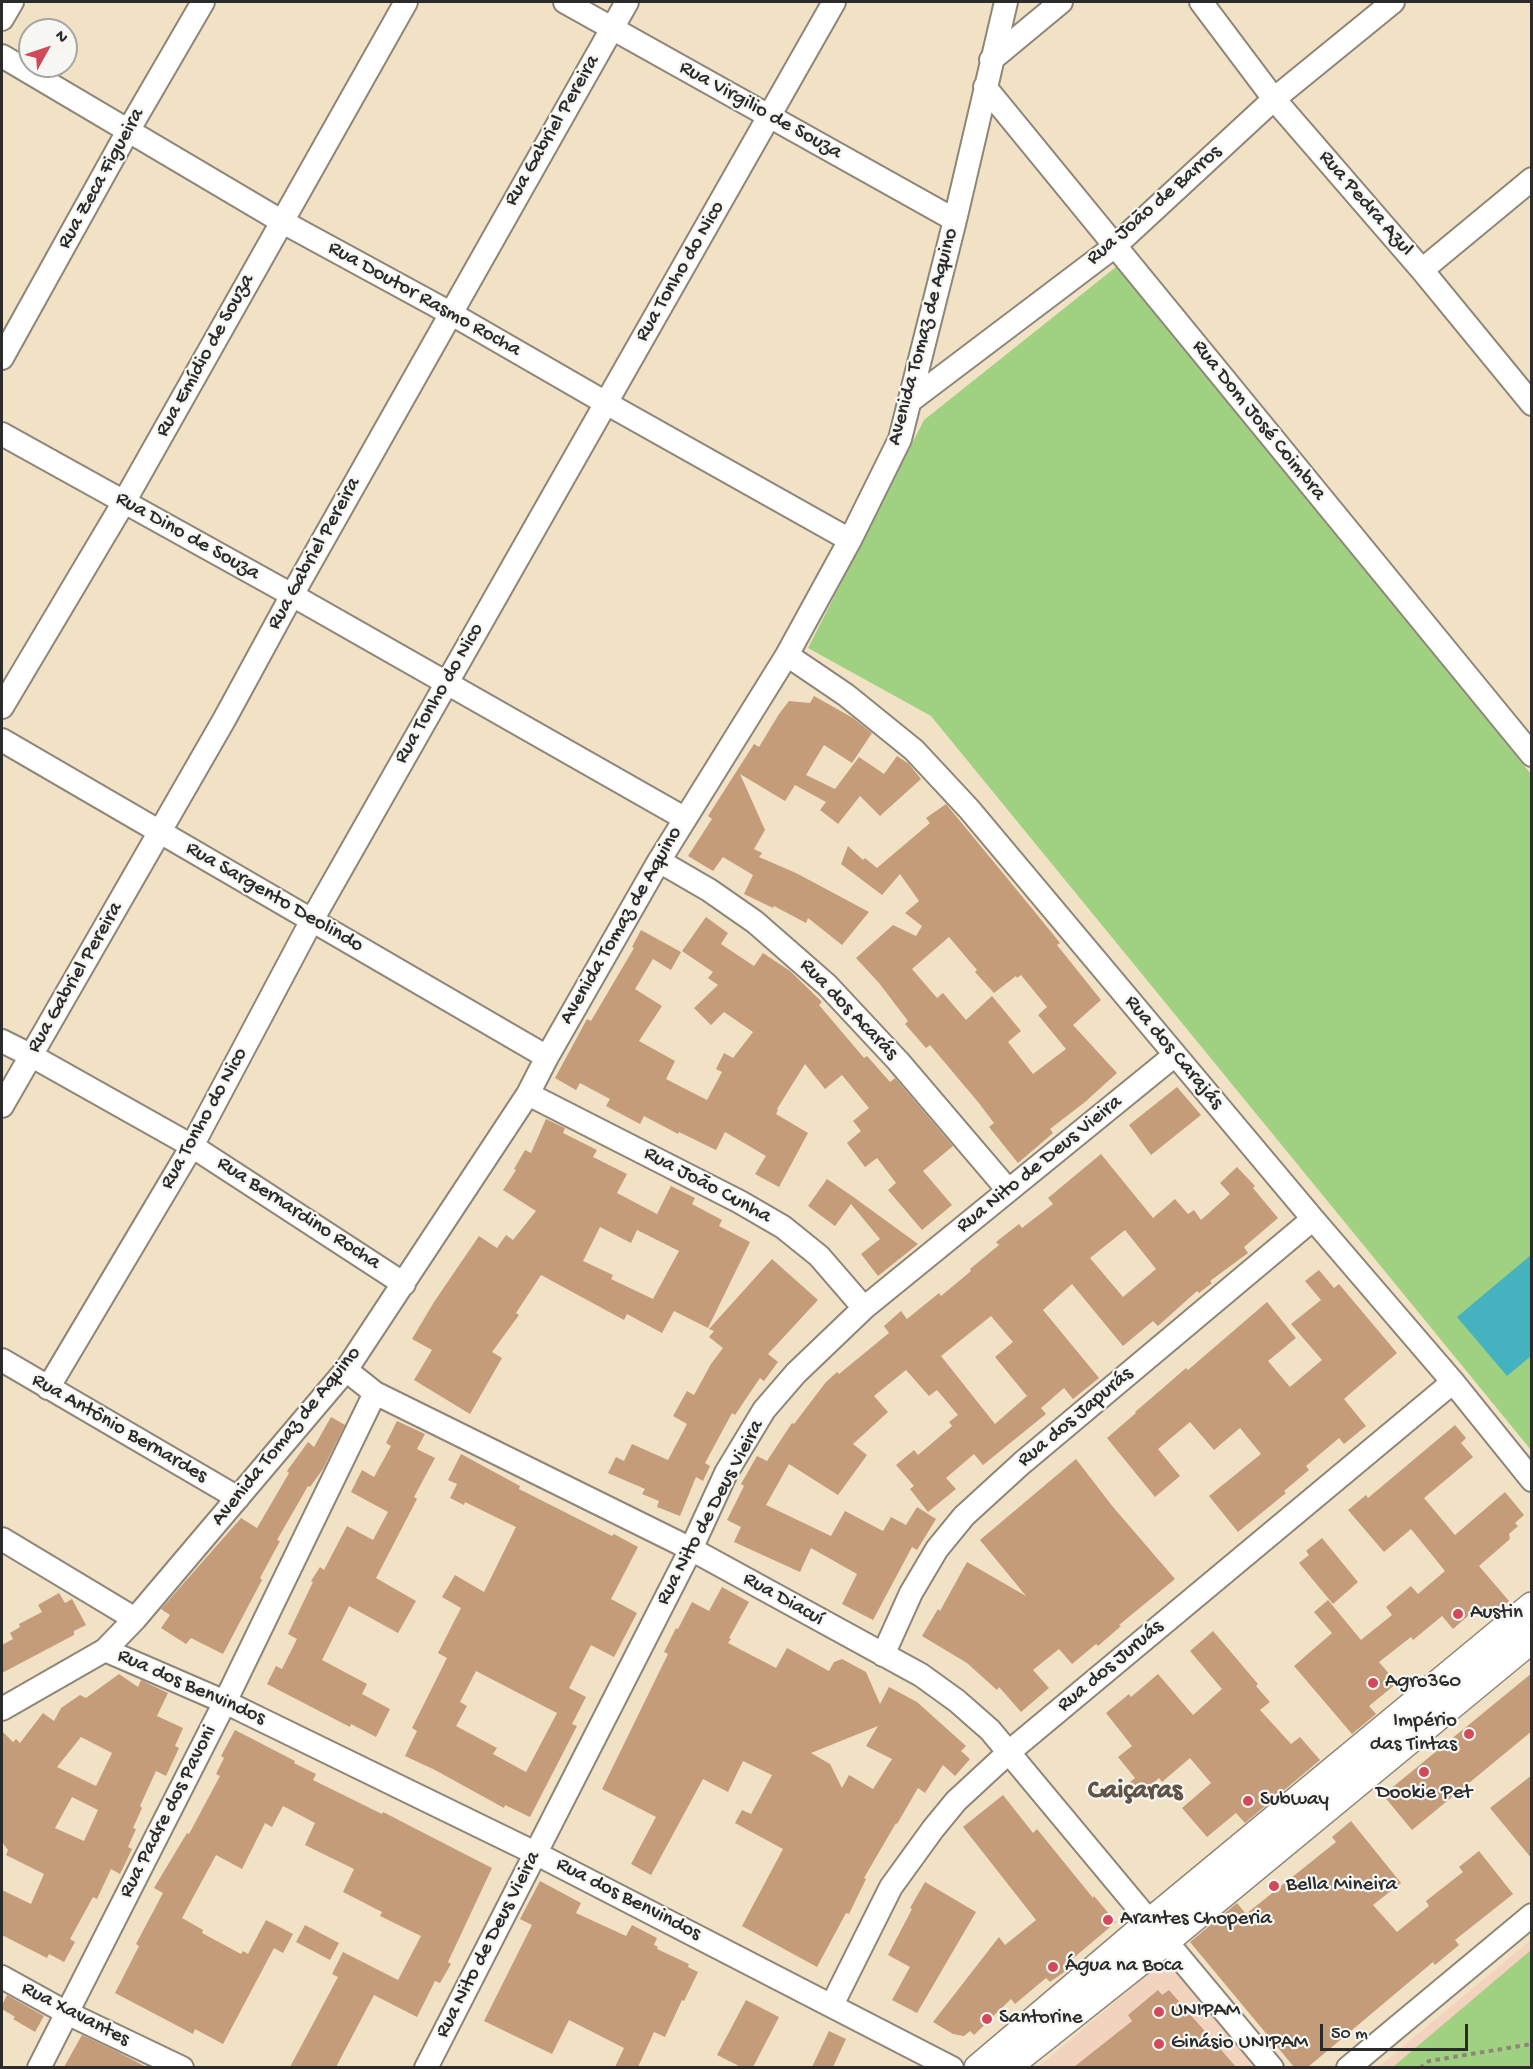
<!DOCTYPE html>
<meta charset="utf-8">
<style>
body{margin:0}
#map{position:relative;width:1533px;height:2069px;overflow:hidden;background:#f1e1c5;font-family:"Gochi Hand",sans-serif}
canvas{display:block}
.frame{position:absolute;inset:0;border:3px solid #2b2b2b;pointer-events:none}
.north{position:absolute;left:18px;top:18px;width:60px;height:60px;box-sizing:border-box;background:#f6f6f2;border:2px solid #a5a5a2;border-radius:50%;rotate:50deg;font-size:16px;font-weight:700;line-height:24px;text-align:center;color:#2b2b2b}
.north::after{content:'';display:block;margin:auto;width:21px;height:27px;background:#d1495b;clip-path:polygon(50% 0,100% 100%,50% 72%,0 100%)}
.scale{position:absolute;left:1320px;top:2024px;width:148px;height:27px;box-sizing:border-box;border:3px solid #2b2b2b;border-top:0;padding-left:8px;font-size:18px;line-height:21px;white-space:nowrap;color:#2b2b2b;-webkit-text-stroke:4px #f6f6f2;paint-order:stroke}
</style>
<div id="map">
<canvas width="1533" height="2069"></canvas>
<div class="frame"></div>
<div class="north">N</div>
<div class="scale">50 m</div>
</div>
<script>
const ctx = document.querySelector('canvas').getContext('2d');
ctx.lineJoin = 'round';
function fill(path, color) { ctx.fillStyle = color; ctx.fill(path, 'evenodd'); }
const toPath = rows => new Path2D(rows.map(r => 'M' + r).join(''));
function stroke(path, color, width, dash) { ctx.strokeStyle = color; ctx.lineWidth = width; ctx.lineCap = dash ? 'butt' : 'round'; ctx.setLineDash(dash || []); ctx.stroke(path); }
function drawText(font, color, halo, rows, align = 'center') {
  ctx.font = font + ' "Gochi Hand",sans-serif'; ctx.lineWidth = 4.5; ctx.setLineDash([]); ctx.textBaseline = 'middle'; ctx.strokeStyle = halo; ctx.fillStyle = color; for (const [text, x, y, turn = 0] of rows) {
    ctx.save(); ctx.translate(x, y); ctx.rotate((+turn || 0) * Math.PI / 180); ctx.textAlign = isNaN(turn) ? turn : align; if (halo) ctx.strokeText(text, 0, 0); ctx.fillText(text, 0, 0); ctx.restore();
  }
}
fill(toPath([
 [1531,1940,1531,2067,1378,2067],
 [1169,1956,1261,2068,1037,2068]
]), '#f2d4be');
fill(toPath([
 [1116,267,1531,774,1531,1450,931,716,808,648,924,420],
 [1531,1950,1531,2067,1393,2067]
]), '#9fd181');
fill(toPath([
 [1531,1255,1531,1356,1507,1376,1457,1317]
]), '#44b2bf');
fill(toPath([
 [814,696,853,718,872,733,852,763,824,745,806,775,835,789,859,757,884,774,897,756,909,764,921,779,880,816,860,796,838,824,820,810,826,802,795,785,785,801,740,774,765,830,754,849,762,853,759,857,796,873,869,912,842,945,808,918,806,923,774,906,773,908,744,894,753,875,723,857,713,871,688,856,712,819,708,816,754,744,759,747,779,714,789,701,810,703],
 [946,804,1039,917,1060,943,1057,945,1101,1000,1073,1025,1117,1073,1085,1102,1050,1129,1053,1133,1018,1163,989,1127,994,1123,978,1102,930,1045,926,1048,905,1024,908,1021,879,983,856,958,893,925,916,936,922,926,905,913,919,901,900,874,882,895,841,864,848,846,863,860,865,858,877,868,930,823,926,818],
 [949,937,977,970,975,972,994,993,1016,976,1017,978,1021,975,1047,1007,1038,1015,1066,1049,1033,1074,1008,1042,1021,1031,992,996,966,1020,943,993,937,998,912,969],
 [706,917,728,933,721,944,754,966,763,953,790,971,822,1002,819,1005,864,1058,867,1056,890,1082,895,1078,953,1146,923,1171,952,1205,922,1230,888,1190,896,1183,877,1158,865,1167,847,1143,861,1131,853,1121,869,1108,842,1075,825,1089,805,1064,777,1109,778,1110,776,1114,808,1133,779,1187,755,1174,766,1156,725,1132,716,1150,679,1132,678,1134,644,1116,640,1124,606,1106,610,1099,580,1083,576,1090,555,1078,587,1019,591,1021,634,948,632,947,641,930,681,952,671,970,653,959,635,989,662,1006,639,1041,675,1061,666,1079,707,1100,722,1072,716,1069,724,1053,733,1058,753,1032,724,1012,711,1025,694,1008,718,985,708,978,713,972,682,951],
 [1177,1087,1201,1115,1151,1155,1129,1125],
 [546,1119,565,1128,563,1133,597,1150,593,1157,627,1174,617,1193,657,1214,671,1186,695,1198,692,1204,722,1220,719,1226,750,1242,708,1328,674,1311,662,1333,627,1314,624,1320,541,1275,516,1313,519,1315,492,1352,502,1358,470,1414,414,1380,432,1350,412,1339,434,1302,479,1236,497,1248,506,1235,513,1240,536,1211,503,1190,516,1170,514,1169,525,1150,531,1153],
 [600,1227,631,1243,637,1230,679,1251,653,1299,611,1279,613,1275,583,1261],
 [1101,1154,1153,1218,1175,1199,1188,1214,1194,1210,1201,1220,1230,1194,1220,1183,1237,1167,1255,1186,1253,1188,1278,1218,1244,1247,1248,1253,1210,1281,1212,1283,1199,1293,1197,1291,1158,1326,1153,1321,1123,1346,1072,1284,1043,1310,1099,1378,1073,1399,1064,1388,1041,1408,1046,1414,983,1465,974,1454,946,1478,956,1489,928,1512,910,1489,914,1486,896,1465,914,1450,918,1455,952,1426,949,1422,958,1415,937,1390,929,1396,906,1370,874,1396,888,1412,853,1444,867,1455,838,1495,789,1464,766,1505,831,1536,845,1511,883,1531,891,1517,906,1525,917,1507,936,1519,917,1550,912,1547,873,1620,842,1604,857,1574,811,1548,800,1572,734,1542,741,1527,727,1520,744,1486,741,1484,757,1456,767,1461,792,1423,794,1424,826,1382,837,1372,839,1374,889,1333,884,1326,901,1311,907,1319,939,1293,941,1296,971,1271,970,1269,999,1245,996,1242,1019,1224,1022,1228,1053,1204,1048,1198],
 [1125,1230,1156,1269,1123,1297,1090,1258],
 [991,1316,1013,1342,995,1357,1027,1396,995,1424,941,1356],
 [827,1179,852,1196,918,1244,878,1276,861,1254,880,1239,851,1204,835,1226,808,1206],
 [772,1259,818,1300,768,1354,778,1362,764,1381,760,1378,735,1415,732,1413,705,1463,710,1466,703,1481,696,1477,680,1516,657,1507,659,1501,642,1494,645,1489,608,1473,616,1457,624,1461,632,1444,668,1460,687,1424,673,1416,687,1391,694,1395,711,1364,723,1348,709,1337,714,1331,709,1329],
 [1319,1270,1334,1288,1339,1284,1397,1353,1344,1399,1366,1426,1344,1444,1339,1438,1306,1466,1309,1470,1284,1491,1286,1493,1238,1532,1209,1496,1261,1454,1240,1428,1214,1450,1190,1422,1158,1449,1180,1476,1155,1497,1107,1438,1136,1413,1135,1412,1163,1388,1186,1368,1188,1370,1267,1302,1296,1338,1268,1361,1290,1387,1322,1360,1291,1324,1321,1300,1305,1281],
 [331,1417,345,1425,323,1469,310,1487,308,1486,277,1540,280,1541,260,1578,262,1580,223,1654,191,1638,186,1644,161,1628,170,1615,161,1609,241,1518,257,1528,289,1473,287,1471,308,1442,314,1447],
 [397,1421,425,1434,417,1449,435,1458,414,1497,417,1499,376,1578,416,1601,398,1633,349,1606,322,1660,367,1684,362,1694,390,1709,376,1737,351,1724,350,1727,267,1684,276,1666,282,1669,297,1639,288,1634,313,1582,311,1581,320,1567,324,1570,347,1526,373,1540,388,1512,351,1492,362,1470,374,1477,391,1446,386,1443],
 [1455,1425,1466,1438,1461,1443,1473,1457,1424,1498,1455,1535,1505,1492,1524,1515,1515,1523,1518,1526,1509,1534,1510,1539,1479,1566,1509,1601,1487,1620,1477,1608,1453,1629,1442,1616,1413,1640,1411,1637,1379,1662,1397,1683,1369,1706,1376,1714,1352,1734,1294,1666,1332,1633,1314,1612,1328,1600,1361,1640,1392,1615,1386,1607,1411,1586,1418,1594,1445,1571,1411,1529,1384,1552,1348,1510,1366,1495,1368,1498],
 [461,1454,520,1486,519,1489,612,1536,614,1534,638,1547,611,1599,637,1613,614,1657,591,1645,569,1688,586,1697,572,1724,577,1726,530,1817,505,1805,504,1808,435,1770,405,1756,417,1731,412,1728,447,1658,438,1653,461,1608,442,1597,455,1575,484,1592,516,1527,465,1502,464,1505,450,1498,457,1484,448,1480],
 [476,1671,557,1713,526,1772,493,1754,497,1748,456,1726,467,1706,460,1702],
 [1076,1459,1113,1507,1175,1579,1119,1625,1121,1626,1098,1646,1096,1644,1072,1664,1059,1649,1033,1670,1049,1688,1021,1712,999,1687,997,1690,967,1663,922,1636,938,1609,940,1611,967,1562,1026,1596,980,1540],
 [1322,1538,1358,1582,1333,1604,1299,1563,1309,1555,1306,1551],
 [722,1587,749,1602,729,1638,731,1639,728,1643,776,1668,787,1648,829,1671,834,1662,842,1659,866,1672,880,1704,889,1687,917,1702,966,1746,961,1751,970,1759,955,1776,943,1765,925,1793,918,1788,897,1824,896,1823,864,1878,866,1879,849,1914,846,1913,817,1967,742,1926,783,1849,735,1823,742,1810,751,1814,772,1775,743,1761,728,1792,703,1779,651,1875,631,1864,656,1817,602,1789,668,1654,664,1652,676,1628,678,1629,692,1602,709,1611],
 [878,1726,866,1746,892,1759,873,1789,849,1775,842,1788,830,1764,811,1753],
 [59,1593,65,1603,72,1599,86,1625,74,1631,74,1635,2,1673,2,1645,13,1639,10,1633,20,1627,19,1624,42,1612,38,1605],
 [1213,1631,1258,1684,1256,1686,1270,1702,1260,1710,1291,1744,1300,1737,1320,1760,1245,1823,1236,1813,1207,1837,1182,1808,1211,1783,1190,1758,1162,1782,1159,1778,1135,1798,1125,1786,1135,1778,1118,1757,1132,1746,1106,1713,1129,1694,1131,1697,1158,1674,1193,1715,1222,1689,1190,1651],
 [1532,1673,1532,1731,1412,1830,1383,1795],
 [119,1674,138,1687,141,1680,168,1693,157,1716,183,1728,175,1746,179,1748,166,1776,156,1771,140,1806,142,1808,133,1828,136,1829,128,1847,132,1849,120,1874,111,1869,97,1899,93,1897,70,1939,75,1942,64,1962,49,1954,47,1958,2,1935,2,1890,31,1904,44,1874,6,1855,8,1850,2,1842,2,1731,13,1742,16,1739,20,1743,43,1713,54,1721,61,1708,80,1695,86,1698],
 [81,1737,112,1753,96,1786,57,1767],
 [72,1797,98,1810,84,1841,55,1828],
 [235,1730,295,1761,294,1763,316,1774,313,1780,382,1814,383,1812,492,1868,448,1962,451,1964,440,1983,435,1981,417,2017,374,1995,336,2067,290,2067,338,1977,332,1974,343,1952,398,1980,421,1936,380,1916,382,1912,343,1892,354,1869,305,1845,315,1823,283,1806,272,1827,265,1823,242,1869,216,1855,182,1918,203,1930,202,1933,241,1954,243,1951,248,1954,266,1920,293,1934,283,1953,274,1948,223,2044,195,2029,193,2034,115,1993,139,1946,136,1944,163,1893,154,1888,187,1833,189,1834,220,1776,216,1774,224,1758,221,1756],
 [1532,1775,1532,1859,1490,1808],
 [1003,1795,1033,1833,1037,1829,1093,1898,1094,1896,1116,1922,1064,1966,1067,1970,1050,1982,1046,1978,1015,2004,1011,1999,974,2035,970,2031,964,2036,953,2034,933,2022,999,1937,1005,1945,1036,1920,963,1827],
 [1351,1821,1401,1883,1373,1905,1397,1932,1429,1906,1426,1901,1463,1872,1459,1867,1479,1851,1513,1894,1455,1940,1459,1945,1435,1965,1433,1962,1308,2067,1294,2067,1190,1942,1237,1903,1246,1914,1336,1842,1332,1837],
 [540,1881,581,1903,576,1913,626,1936,632,1925,657,1938,654,1945,658,1947,657,1949,689,1964,688,1967,698,1972,684,2001,682,2000,665,2037,654,2032,638,2067,615,2067,624,2048,569,2020,552,2054,484,2021,532,1925,520,1919],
 [925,1882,976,1912,917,2013,892,2000,910,1967,888,1955,912,1909,910,1908],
 [305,1925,339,1943,330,1960,296,1942],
 [1158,1990,1162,1995,1169,1990,1236,2067,1074,2067,1132,2021,1128,2015],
 [7,1995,44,2016,35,2032,13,2019,15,2017,2,2009,2,2005],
 [746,2000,779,2017,753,2067,741,2067,717,2055],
 [829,2031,846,2039,833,2067,812,2067],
 [82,2035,118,2052,146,2067,64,2067]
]), '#c59c79');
const minor = toPath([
 [565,2,955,220],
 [1201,2,1274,99,1422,270,1532,404],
 [2,19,12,2],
 [2,56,281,221,450,313,606,403,850,540],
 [991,60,1061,2],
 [985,87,1532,755],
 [1422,270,1532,179],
 [2,358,128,131,203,2],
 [910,401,1115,246,1274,99,1393,2],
 [2,434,292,595,684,818],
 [787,655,846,695,914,750,969,809,1313,1219,1453,1382,1532,1480],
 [2,707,124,502,406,2],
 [2,740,547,1057],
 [659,861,709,890,755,922,827,985,898,1061,1008,1190],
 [2,1041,32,1056,192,1146,404,1284],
 [528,1094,740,1202,783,1227,819,1256,864,1308],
 [2,1106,224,720,292,595,627,2],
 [2,1360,238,1498],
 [346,1370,375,1393,691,1549,921,1675,957,1701,990,1730,1150,1922],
 [48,1388,192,1146,312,920,834,2],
 [2,1539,135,1619],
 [105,1650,225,1702,535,1853,952,2068],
 [883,1655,911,1593,937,1549,964,1516,1022,1463,1313,1219],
 [2,1709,105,1650,135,1619,346,1370,528,1094,547,1057,659,861,787,655,850,540,900,439,955,220,1006,2],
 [1166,1941,1272,2068],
 [2,1977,67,2013,182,2068],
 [832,2005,891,1887,933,1829,956,1801,1009,1752,1453,1382],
 [39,2068,225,1702,375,1393],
 [426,2068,691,1549,726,1473,764,1410,796,1373,864,1308,1175,1055],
 [1348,2068,1532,1915]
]);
const major = toPath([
 [978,2068,1150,1922,1532,1606],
 [1006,2068,1166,1941,1532,1639]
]);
stroke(minor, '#8e8678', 26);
stroke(major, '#8e8678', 30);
stroke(toPath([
 [1420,2068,1429,2061,1532,2044]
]), '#8e8678', 4, [4.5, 4.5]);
stroke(minor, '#fff', 22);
stroke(major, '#fff', 27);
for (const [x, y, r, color] of [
 [1458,1614,6,"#d1495b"],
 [1373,1683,6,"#d1495b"],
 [1469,1734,6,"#d1495b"],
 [1424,1772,6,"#d1495b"],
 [1248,1801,6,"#d1495b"],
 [1274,1886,6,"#d1495b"],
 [1108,1920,6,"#d1495b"],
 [1053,1967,6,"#d1495b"],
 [1159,2012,6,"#d1495b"],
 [987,2019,6,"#d1495b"],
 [1159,2044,6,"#d1495b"]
]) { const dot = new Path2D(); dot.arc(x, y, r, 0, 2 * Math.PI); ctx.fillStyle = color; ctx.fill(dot); stroke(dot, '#f6f6f2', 2); }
drawText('21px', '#2b2b2b', '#f6f6f2', [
 ["Rua Virgilio de Souza",760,111,29],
 ["Rua Gabriel Pereira",553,131,-60],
 ["Rua Zeca Figueira",102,179,-61],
 ["Rua Pedra Azul",1365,204,49],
 ["Rua João de Barros",1155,206,-41],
 ["Rua Tonho do Nico",681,272,-60],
 ["Rua Doutor Rasmo Rocha",424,300,29],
 ["Avenida Tomaz de Aquino",924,337,-75],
 ["Rua Emídio de Souza",206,356,-61],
 ["Rua Dom José Coimbra",1258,421,51],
 ["Rua Dino de Souza",187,537,29],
 ["Rua Gabriel Pereira",315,554,-61],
 ["Rua Tonho do Nico",440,694,-60],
 ["Rua Sargento Deolindo",274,898,30],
 ["Avenida Tomaz de Aquino",622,926,-60],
 ["Rua Gabriel Pereira",76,978,-60],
 ["Rua dos Acarás",848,1010,46],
 ["Rua dos Carajás",1173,1053,50],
 ["Rua Tonho do Nico",205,1119,-61],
 ["Rua Nito de Deus Vieira",1040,1165,-39],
 ["Rua João Cunha",707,1186,28],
 ["Rua Bernardino Rocha",298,1214,33],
 ["Rua dos Japurás",1076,1418,-40],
 ["Rua Antônio Bernardes",119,1429,30],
 ["Avenida Tomaz de Aquino",287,1437,-51],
 ["Rua Nito de Deus Vieira",711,1513,-62],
 ["Rua Diacuí",783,1600,29],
 ["Rua dos Juruás",1111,1667,-40],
 ["Rua dos Benvindos",191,1688,24],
 ["Rua Padre dos Pavoni",169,1812,-63],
 ["Rua dos Benvindos",628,1900,27],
 ["Rua Nito de Deus Vieira",489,1945,-63],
 ["Rua Xavantes",75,2015,27]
]);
drawText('21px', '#2b2b2b', '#f6f6f2', [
 ["Austin",1470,1614],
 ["Agro360",1385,1683],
 ["Império",1457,1722,"right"],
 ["das Tintas",1457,1746,"right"],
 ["Dookie Pet",1424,1794,"center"],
 ["Subway",1260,1801],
 ["Bella Mineira",1286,1886],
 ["Arantes Choperia",1120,1920],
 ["Água na Boca",1065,1967],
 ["UNIPAM",1171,2012],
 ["Santorine",999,2019],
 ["Ginásio UNIPAM",1171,2044]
], 'left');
drawText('bold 27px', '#615346', '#f6f6f2', [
 ["Caiçaras",1135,1793]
]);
</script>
